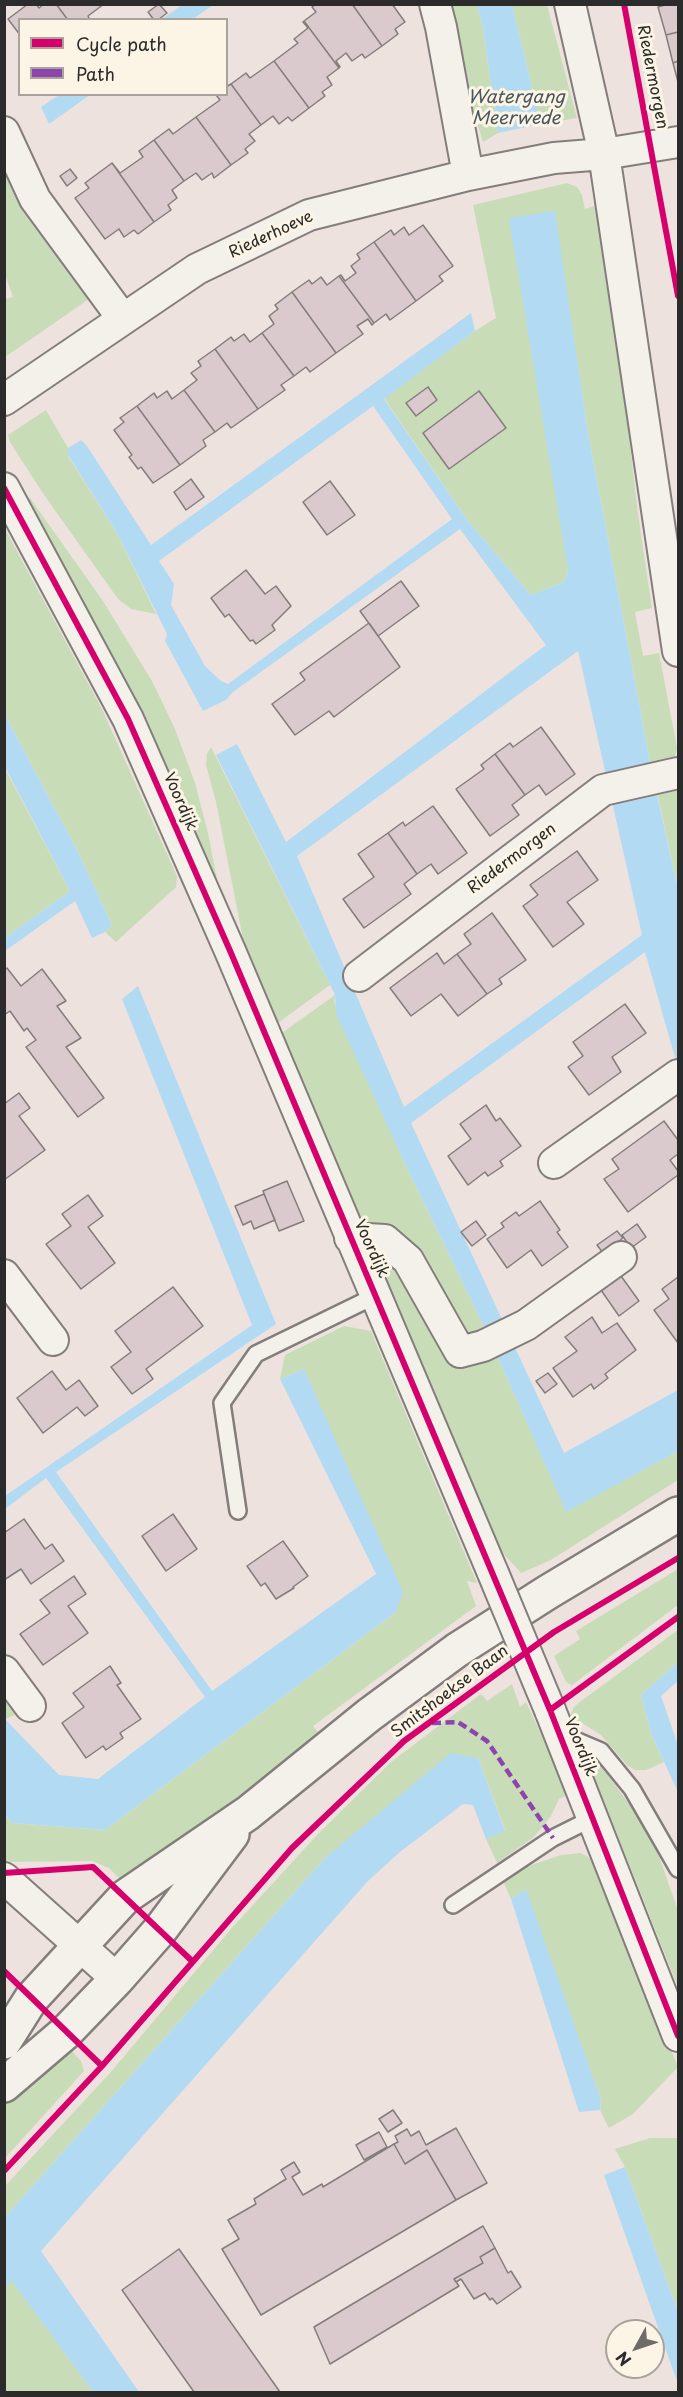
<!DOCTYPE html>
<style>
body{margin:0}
#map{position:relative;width:683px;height:2397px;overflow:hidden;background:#eee2df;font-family:"Playpen Sans",sans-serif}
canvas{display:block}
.frame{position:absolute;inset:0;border:6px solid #2b2b2b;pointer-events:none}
.legend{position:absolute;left:18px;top:18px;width:210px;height:78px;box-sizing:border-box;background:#fcf5e5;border:2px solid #a8a49b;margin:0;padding:8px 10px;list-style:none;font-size:18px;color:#2b2b2b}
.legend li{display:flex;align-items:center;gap:12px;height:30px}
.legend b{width:30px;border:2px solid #a8a49b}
.north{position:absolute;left:605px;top:2319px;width:60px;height:60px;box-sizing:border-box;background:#fcf5e5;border:2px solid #a8a49b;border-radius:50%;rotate:230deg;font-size:16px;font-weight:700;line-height:24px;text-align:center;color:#2b2b2b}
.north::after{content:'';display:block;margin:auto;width:21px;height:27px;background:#6f6b6a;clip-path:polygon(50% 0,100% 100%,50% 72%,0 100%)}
</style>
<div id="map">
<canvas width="683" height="2397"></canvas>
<div class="frame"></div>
<ul class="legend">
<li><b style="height:8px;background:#d6006c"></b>Cycle path</li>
<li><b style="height:8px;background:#8e44ad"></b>Path</li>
</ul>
<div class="north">N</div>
</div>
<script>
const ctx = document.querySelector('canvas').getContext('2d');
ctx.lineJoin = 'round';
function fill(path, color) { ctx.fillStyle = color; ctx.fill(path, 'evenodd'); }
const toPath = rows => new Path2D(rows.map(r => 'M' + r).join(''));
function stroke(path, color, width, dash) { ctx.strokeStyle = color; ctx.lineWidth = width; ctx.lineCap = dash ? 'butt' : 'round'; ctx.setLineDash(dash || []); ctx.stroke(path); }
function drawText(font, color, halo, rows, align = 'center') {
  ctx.font = font + ' "Playpen Sans",sans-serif'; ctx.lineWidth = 6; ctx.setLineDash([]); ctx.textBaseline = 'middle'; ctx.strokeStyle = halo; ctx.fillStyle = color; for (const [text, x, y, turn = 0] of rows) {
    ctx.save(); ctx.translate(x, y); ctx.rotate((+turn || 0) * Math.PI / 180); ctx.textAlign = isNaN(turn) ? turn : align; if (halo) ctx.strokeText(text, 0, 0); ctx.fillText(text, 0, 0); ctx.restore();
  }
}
fill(toPath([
 [441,5,477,5,483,28,498,133,483,142],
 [512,5,547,5,577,118,541,124],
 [4,155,92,297,5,357,5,299,13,297,5,274],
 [567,183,577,187,582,195,585,209,597,205,617,331,638,514,652,608,635,612,643,656,659,653,677,748,675,758,667,764,651,767,588,433,554,211,568,570,564,582,531,595,468,521,384,398,475,331,496,318,473,205],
 [46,410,68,448,68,456,117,533,156,614,131,609,118,599,42,492,10,442,8,435],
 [30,498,103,601,152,681,175,729,195,783,208,833,218,884,215,885,26,500],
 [4,527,102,709,177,876,176,887,116,942,105,932,112,925,78,852,5,715],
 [211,747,330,985,275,1025,247,959,216,802,206,765,207,754],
 [4,767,70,891,5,938,4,938],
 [673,788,678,789,678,889,657,792],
 [335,995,334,1002,406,1166,488,1335,470,1341,372,1226,364,1221,355,1209,279,1035],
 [371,1250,390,1257,448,1357,495,1351,566,1511,678,1451,678,1480,549,1561,521,1573,502,1552],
 [344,1326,371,1331,477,1583,467,1581,476,1606,313,1726,319,1733,194,1842,125,1884,109,1868,92,1861,5,1862,4,1815,12,1823,105,1830,396,1612,304,1369,280,1379,285,1355],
 [678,1569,678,1605,572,1685,566,1682,554,1656,580,1639,576,1631],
 [678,1630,678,1662,641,1695,652,1736,664,1762,646,1770,635,1770,627,1765,601,1735,582,1723,573,1720,570,1716,574,1707,581,1701],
 [512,1684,520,1707,526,1702,569,1794,559,1799,551,1816,534,1837,497,1863,486,1839,505,1830,478,1758,326,1857,5,2217,5,2186,110,2073,231,1929,318,1834,391,1762,481,1694,487,1701],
 [5,1700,9,1700,20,1713,5,1719],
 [598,1762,635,1812,659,1856,678,1911,678,1987,589,1763],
 [581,1853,596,1862,678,2067,633,2114,609,2128,600,2110,601,2100,525,1890,511,1899,503,1881,529,1866,561,1855],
 [67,2046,81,2061,84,2071,5,2158,5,2093],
 [650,2138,678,2138,678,2312,625,2167,615,2149],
 [12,2280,93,2392,5,2392,5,2287]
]), '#c8dcb8');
fill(toPath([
 [182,5,182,4,213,5,193,19,162,19],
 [477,5,512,5,541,124,498,133,483,28],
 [59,95,90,95,49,124,41,107],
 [555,211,588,433,651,767,678,889,678,1068,645,952,411,1123,564,1453,678,1390,678,1451,566,1512,488,1335,406,1166,336,1014,335,995,216,755,237,744,286,842,546,645,460,529,233,692,226,700,203,711,165,641,167,634,117,533,68,455,68,448,78,442,81,440,87,446,151,545,471,313,475,331,384,399,468,521,531,595,564,582,568,570,509,218],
 [373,406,452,519,228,684,221,681,205,666,171,605,174,584,159,561],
 [578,651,642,935,404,1107,297,856],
 [5,715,78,852,112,925,105,932,92,938,75,901,5,951,5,938,70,891,5,767],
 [138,986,276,1324,56,1472,212,1691,376,1574,280,1379,304,1369,403,1592,396,1612,105,1830,12,1823,5,1815,5,1719,59,1775,98,1779,205,1697,46,1478,5,1509,5,1496,252,1325,122,999],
 [678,1662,678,1681,661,1696,678,1745,678,1792,652,1736,641,1695],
 [451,1753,478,1758,505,1831,486,1839,473,1805,463,1804,400,1852,368,1881,41,2251,139,2392,93,2392,12,2281,5,2287,5,2217,326,1857],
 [526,1889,601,2100,600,2110,579,2112,511,1899],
 [625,2167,678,2312,678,2384,604,2175]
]), '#b3daf3');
const building = toPath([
 [28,4,36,4,39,8,44,4,56,4,68,20,20,20,20,35,8,19,28,4],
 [56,4,104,4,88,16,90,20,68,20,56,4],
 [159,4,167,13,158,20,154,20,148,12,159,4],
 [316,4,352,4,382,46,365,58,362,54,352,61,346,53,336,61,340,67,339,68,304,21,316,12,312,7,316,4],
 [352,4,392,4,405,22,395,29,398,34,382,46,352,4],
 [668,4,678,4,678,32,666,35,658,7,668,4],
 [304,21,339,68,327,77,332,85,322,92,325,96,309,108,274,61,298,43,294,39,308,28,303,22,304,21],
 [678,32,678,61,673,63,666,35,678,32],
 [274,61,309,108,292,121,288,117,279,124,273,116,261,125,231,84,246,73,250,78,274,61],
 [678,61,678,82,673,63,678,61],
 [231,84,261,125,249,134,255,141,245,149,248,153,231,165,196,117,220,100,216,95,226,94,226,87,231,84],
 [196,117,231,165,214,178,212,173,202,180,196,173,184,181,154,140,169,129,173,134,196,117],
 [154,140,184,181,172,190,177,198,168,205,171,210,154,222,112,163,120,173,143,157,139,151,154,140],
 [112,163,154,222,138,234,134,230,124,237,119,229,105,239,75,198,89,188,85,183,112,163],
 [70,169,77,178,67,186,60,176,70,169],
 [423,225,453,266,439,276,443,281,416,301,374,242,391,230,394,235,404,227,409,235,423,225],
 [374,242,416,301,390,320,386,314,374,323,339,276,341,275,345,281,356,273,351,266,360,259,357,254,374,242],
 [339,276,374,323,372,325,368,319,357,326,363,334,336,353,292,292,309,280,312,284,321,277,327,285,339,276],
 [292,292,336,353,310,372,306,367,294,376,262,333,274,324,269,316,278,309,275,305,292,292],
 [262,333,294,376,281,385,285,390,258,409,215,349,231,337,234,341,244,334,250,342,262,333],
 [215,349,258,409,231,428,227,423,215,432,184,390,197,380,191,373,201,366,198,361,215,349],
 [428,387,437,400,416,416,406,403,428,387],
 [184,390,215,432,203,440,206,446,180,465,137,406,154,393,157,398,167,391,172,399,184,390],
 [479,391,506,428,449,469,423,433,479,391],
 [137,406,180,465,153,483,141,467,138,469,129,457,132,455,114,430,124,422,120,418,137,406],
 [191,479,204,497,186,510,174,492,191,479],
 [330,481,355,515,327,535,303,502,330,481],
 [246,570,265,594,276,586,291,606,272,625,275,630,256,644,253,640,250,641,229,614,225,617,211,598,246,570],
 [401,581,419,606,378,636,360,611,401,581],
 [369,623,400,667,334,717,329,711,295,735,272,704,305,680,300,673,369,623],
 [541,727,575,774,546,795,539,785,525,795,495,754,510,743,513,747,541,727],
 [495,754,525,795,512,805,519,815,490,836,456,789,484,769,481,765,495,754],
 [433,806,467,853,438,874,431,864,417,874,388,833,403,822,405,826,433,806],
 [388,833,417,874,404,884,411,894,364,928,343,899,374,877,358,854,388,833],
 [577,851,598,880,567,902,584,924,553,947,523,906,538,895,530,885,577,851],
 [492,913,526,960,499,979,502,984,487,994,457,954,471,944,464,934,492,913],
 [437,953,444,964,457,954,487,994,458,1016,441,994,411,1016,390,988,437,953],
 [7,968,21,986,42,969,66,1001,57,1006,81,1038,66,1047,104,1098,78,1117,26,1047,36,1040,27,1028,24,1031,10,1011,4,1015,4,970,7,968],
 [625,1004,646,1033,612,1057,621,1072,589,1095,568,1067,583,1056,573,1042,625,1004],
 [19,1093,30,1108,19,1116,45,1150,4,1180,4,1104,19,1093],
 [486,1105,496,1121,500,1118,521,1146,500,1161,503,1166,488,1176,485,1172,468,1185,448,1156,471,1139,460,1124,486,1105],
 [664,1121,678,1140,678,1154,670,1160,678,1171,678,1175,628,1212,604,1179,619,1169,612,1159,664,1121],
 [287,1181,304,1221,279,1231,263,1191,287,1181],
 [264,1194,275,1220,254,1229,251,1221,243,1225,235,1206,264,1194],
 [88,1195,103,1216,88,1227,115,1263,81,1289,46,1244,71,1226,62,1214,88,1195],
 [540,1201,560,1230,557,1232,568,1247,542,1266,531,1250,507,1268,487,1239,504,1227,501,1223,516,1212,519,1216,540,1201],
 [476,1221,486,1235,472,1246,461,1232,476,1221],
 [637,1224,646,1237,631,1248,622,1235,637,1224],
 [617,1231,623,1238,603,1253,597,1245,617,1231],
 [621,1276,639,1301,619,1316,601,1290,621,1276],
 [678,1277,678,1343,654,1310,669,1299,662,1289,678,1277],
 [173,1287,203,1326,146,1369,153,1379,132,1394,111,1367,131,1352,115,1331,173,1287],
 [592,1317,602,1333,617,1323,636,1350,605,1374,608,1378,594,1389,591,1384,573,1397,553,1368,577,1351,565,1337,592,1317],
 [52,1371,66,1390,79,1380,98,1406,85,1416,77,1407,43,1433,17,1398,52,1371],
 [548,1373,557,1384,545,1393,536,1381,548,1373],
 [173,1514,197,1549,166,1571,142,1536,173,1514],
 [24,1519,45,1549,52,1544,64,1561,31,1584,21,1569,4,1580,4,1533,24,1519],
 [283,1541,308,1576,293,1587,294,1588,276,1599,265,1583,261,1586,247,1566,283,1541],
 [74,1576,86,1594,68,1606,88,1633,43,1665,20,1634,50,1613,40,1600,74,1576],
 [110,1666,121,1683,117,1685,141,1719,120,1733,123,1738,106,1750,103,1746,86,1758,62,1723,84,1707,73,1693,110,1666],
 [393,2110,402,2123,388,2132,379,2119,393,2110],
 [456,2128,487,2183,456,2200,427,2150,405,2164,394,2144,398,2142,395,2136,407,2129,411,2136,419,2131,426,2145,456,2128],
 [379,2132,387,2147,364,2160,356,2145,379,2132],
 [394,2144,405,2164,427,2150,456,2200,261,2315,222,2249,239,2239,228,2220,256,2204,254,2199,286,2179,281,2170,294,2162,300,2172,292,2177,303,2195,322,2184,323,2187,394,2144],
 [483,2226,495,2248,480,2257,483,2263,454,2279,459,2286,330,2364,314,2327,483,2226],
 [495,2248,508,2273,511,2271,521,2287,497,2304,492,2298,490,2300,485,2293,474,2299,461,2279,456,2282,454,2279,483,2263,480,2257,495,2248],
 [179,2249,280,2392,194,2392,122,2290,179,2249]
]);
fill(building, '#dacacd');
stroke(building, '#837d7c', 1.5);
const service = toPath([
 [238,1511,222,1403,256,1354,377,1295],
 [561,1734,601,1751,632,1789,678,1869],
 [453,1905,553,1838,593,1818]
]);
const minor = toPath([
 [435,4,441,27,468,175],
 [570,4,604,154,678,651],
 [4,132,35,199,123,319],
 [4,400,197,269,309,215,468,175,554,158,604,154,678,142],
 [4,488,128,719,231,953,493,1573],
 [359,976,603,790,678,773],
 [554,1163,678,1075],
 [350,1238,385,1240,408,1260,460,1352,483,1346,526,1325,621,1257],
 [4,1275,53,1340],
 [4,1671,30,1706],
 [550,1710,678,2036],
 [4,1878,117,1979]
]);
const tertiary = toPath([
 [4,2042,31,1999,125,1897,248,1813,369,1715,457,1650,548,1592,678,1514],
 [4,2085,66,2032,117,1979,160,1930,232,1834]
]);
stroke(service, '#837d7c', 20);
stroke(minor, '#837d7c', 34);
stroke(tertiary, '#837d7c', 38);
stroke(service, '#f4f0ea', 15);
stroke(minor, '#f4f0ea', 30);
stroke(tertiary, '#f4f0ea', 33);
const minorBridge = toPath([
 [493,1573,550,1710]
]);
stroke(minorBridge, '#837d7c', 34, []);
stroke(minorBridge, '#f4f0ea', 30);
stroke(toPath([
 [432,1723,458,1722,487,1741,553,1838]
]), '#8e44ad', 4.5, [9, 4.5]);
stroke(toPath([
 [624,4,678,296],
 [4,488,128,719,231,953,550,1710,678,2036],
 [550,1710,678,1617],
 [4,1873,93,1867,192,1961],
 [4,1971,102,2066],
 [4,2171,102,2066,292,1848,404,1741,554,1632,678,1558]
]), '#d6006c', 6);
drawText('16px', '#2b2b2b', '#fcf5e5', [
 ["Riedermorgen",652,77,79],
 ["Riederhoeve",271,235,-25],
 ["Voordijk",180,802,66],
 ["Riedermorgen",512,859,-37],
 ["Voordijk",371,1249,65],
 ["Smitshoekse Baan",450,1692,-37],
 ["Voordijk",580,1747,68]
]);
drawText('italic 18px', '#47565f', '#fcf5e5', [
 ["Watergang",516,98],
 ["Meerwede",516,119]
]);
</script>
